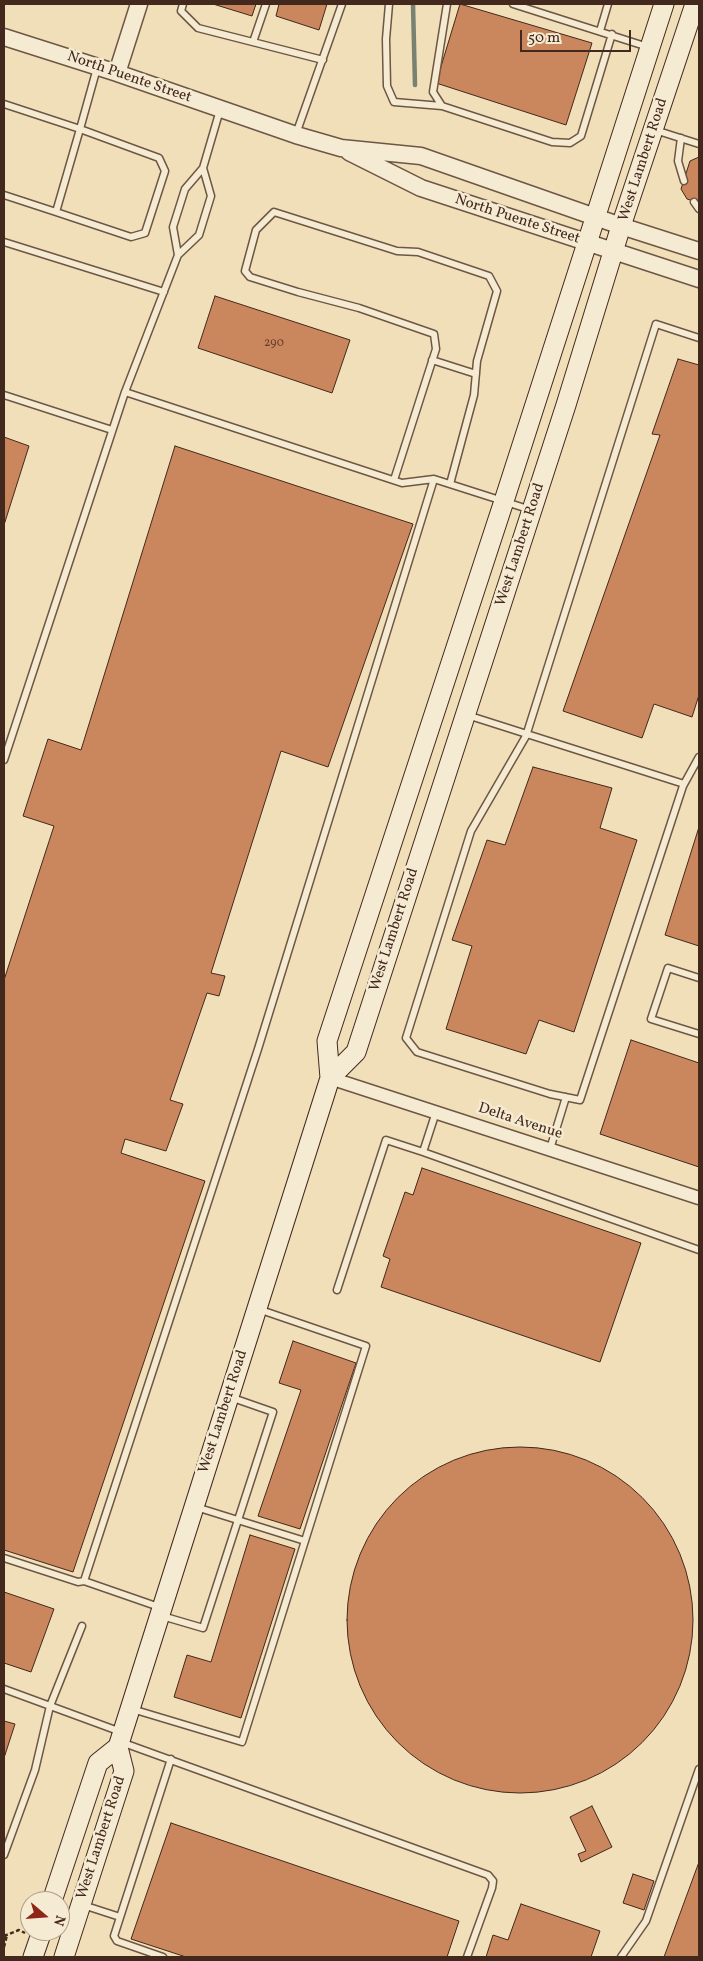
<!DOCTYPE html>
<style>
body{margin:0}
#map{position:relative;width:703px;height:1961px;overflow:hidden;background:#f0dfb9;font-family:Vollkorn,serif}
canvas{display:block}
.frame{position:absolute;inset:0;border:5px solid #43281d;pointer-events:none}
.north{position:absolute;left:20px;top:1891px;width:50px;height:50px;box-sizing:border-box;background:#f5ead2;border:1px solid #ae9c8a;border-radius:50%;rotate:108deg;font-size:14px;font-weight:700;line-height:20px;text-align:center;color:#43281d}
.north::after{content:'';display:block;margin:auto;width:18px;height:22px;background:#8f2418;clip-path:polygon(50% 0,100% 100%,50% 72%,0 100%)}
.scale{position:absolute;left:520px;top:30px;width:111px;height:22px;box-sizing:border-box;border:2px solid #43281d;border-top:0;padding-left:6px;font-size:15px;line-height:18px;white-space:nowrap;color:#43281d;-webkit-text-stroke:4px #f5ead2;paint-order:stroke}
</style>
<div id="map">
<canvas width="703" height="1961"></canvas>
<div class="frame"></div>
<div class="north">N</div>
<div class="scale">50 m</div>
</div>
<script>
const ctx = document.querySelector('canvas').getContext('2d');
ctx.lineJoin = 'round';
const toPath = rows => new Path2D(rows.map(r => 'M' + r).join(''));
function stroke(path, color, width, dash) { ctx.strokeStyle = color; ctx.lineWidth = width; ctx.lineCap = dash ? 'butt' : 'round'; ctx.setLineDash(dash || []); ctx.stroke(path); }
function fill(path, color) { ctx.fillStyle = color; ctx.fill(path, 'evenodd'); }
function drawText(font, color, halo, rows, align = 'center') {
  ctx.font = font + ' Vollkorn,serif'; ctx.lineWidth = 5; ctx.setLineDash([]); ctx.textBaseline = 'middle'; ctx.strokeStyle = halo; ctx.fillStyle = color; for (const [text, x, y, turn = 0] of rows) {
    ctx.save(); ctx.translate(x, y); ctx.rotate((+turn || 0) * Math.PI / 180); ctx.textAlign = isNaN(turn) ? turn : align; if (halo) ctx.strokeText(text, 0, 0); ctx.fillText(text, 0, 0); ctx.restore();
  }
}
stroke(toPath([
 [413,4,415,85]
]), '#788172', 4.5);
const building = toPath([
 [213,4,256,4,252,16,213,4],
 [279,4,327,4,319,30,276,16,279,4],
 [460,4,592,43,566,125,436,83,460,4],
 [699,157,699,203,687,199,681,189,690,161,699,157],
 [215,296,350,340,332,393,198,348,215,296],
 [678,359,699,365,699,695,692,717,654,704,642,738,563,711,660,435,652,434,678,359],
 [4,437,29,446,4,525,4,437],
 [175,446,413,524,328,767,281,751,211,973,225,976,219,996,207,993,170,1100,183,1104,166,1151,125,1139,121,1153,205,1181,73,1572,4,1550,4,980,54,826,23,816,48,739,81,750,175,446],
 [533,767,612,788,600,828,637,840,574,1032,539,1020,526,1054,446,1029,472,946,452,940,487,840,505,845,533,767],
 [699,827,699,946,665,935,699,827],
 [631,1040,699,1063,699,1167,600,1134,631,1040],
 [422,1168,641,1243,600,1362,381,1287,390,1259,383,1256,405,1192,413,1195,422,1168],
 [293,1341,356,1363,300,1529,258,1516,301,1390,279,1383,293,1341],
 '347 1620a173 173 0 1 1 346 0a173 173 0 1 1-346 0Z',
 [250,1535,295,1549,241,1718,174,1697,187,1655,211,1662,250,1535],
 [4,1592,54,1609,31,1672,4,1663,4,1592],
 [4,1721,15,1724,4,1758,4,1721],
 [592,1806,612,1847,581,1862,578,1854,586,1851,570,1817,592,1806],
 [171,1823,459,1921,447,1957,186,1957,131,1939,171,1823],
 [699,1862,699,1957,664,1957,699,1862],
 [633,1874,654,1881,644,1910,623,1903,633,1874],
 [521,1904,600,1931,591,1957,486,1957,493,1935,508,1940,521,1904]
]);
fill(building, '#ca865d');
stroke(building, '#43281d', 1);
const service = toPath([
 [183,4,181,11,198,28,323,60],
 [389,4,386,39,387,86,394,102,442,106],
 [447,4,433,92,442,106,552,142,570,143,581,136,612,34],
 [513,4,648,47],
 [600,31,608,4],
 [253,42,266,4],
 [4,104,80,129,159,158,165,171,145,233,131,237,56,212,80,129,97,68],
 [655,130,699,144],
 [296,134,342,4],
 [681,138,678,161,684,181],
 [4,195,56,212],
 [694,202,699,209],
 [4,242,164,292],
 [178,255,173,227,185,189,203,168],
 [699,338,656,324,526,736,471,831,406,1038,417,1052,550,1094,580,1100,683,786,699,757],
 [432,360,476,374],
 [4,395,112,430],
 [434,479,531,510],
 [394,480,436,349,434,334,359,308,298,292,250,277,245,271,256,230,274,212,397,251,418,252,489,276,497,291,477,361,474,395,450,484],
 [467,715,684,784],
 [4,760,125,392,178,255,199,235,211,196,203,168,220,110],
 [699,978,668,968,651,1019,699,1034],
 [550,1149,566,1097],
 [423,1152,699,1250],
 [337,1290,386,1140,423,1152,436,1112],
 [196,1507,305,1541],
 [4,1558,78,1582,84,1581,159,1607],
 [84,1581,258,1049,434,479,402,483,125,392],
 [162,1616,203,1628,273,1412,230,1397],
 [4,1689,121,1732],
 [132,1709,242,1742,366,1346,258,1309],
 [121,1742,488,1875,493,1881,492,1888,467,1957],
 [4,1855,35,1770,50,1706,82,1626],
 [83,1905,120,1917],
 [163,1957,117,1941,114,1936,171,1759],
 [621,1957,646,1921,699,1769]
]);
const minor = toPath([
 [330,1078,699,1198]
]);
const tertiary = toPath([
 [4,37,117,73,296,135,341,148,421,156,621,226,699,251],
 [117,73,139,4],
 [349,152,421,188,699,279]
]);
const secondary = toPath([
 [330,1078,356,1052,566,405,621,226,695,4],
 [52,1901,98,1763,118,1747],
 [33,1957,42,1931],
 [64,1957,124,1771,118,1747,330,1078,327,1041,504,501,664,4]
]);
stroke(service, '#6e5644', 9);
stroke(minor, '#6e5644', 15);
stroke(tertiary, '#6e5644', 19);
stroke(secondary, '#43281d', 21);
stroke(toPath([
 [4,1936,19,1930,25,1933],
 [4,1947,7,1935]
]), '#43281d', 2.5, [4, 2.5]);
stroke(service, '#f5ead2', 6);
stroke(minor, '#f5ead2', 12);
stroke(tertiary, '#f5ead2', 16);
stroke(secondary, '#f5ead2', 19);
drawText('12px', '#65402d', null, [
 ["290",274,344]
]);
drawText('15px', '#43281d', '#f5ead2', [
 ["North Puente Street",129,78,19],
 ["West Lambert Road",644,160,-72],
 ["North Puente Street",517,220,18],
 ["West Lambert Road",521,545,-72],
 ["West Lambert Road",395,930,-72],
 ["Delta Avenue",520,1122,18],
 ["West Lambert Road",224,1412,-72],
 ["West Lambert Road",102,1838,-72]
]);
</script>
